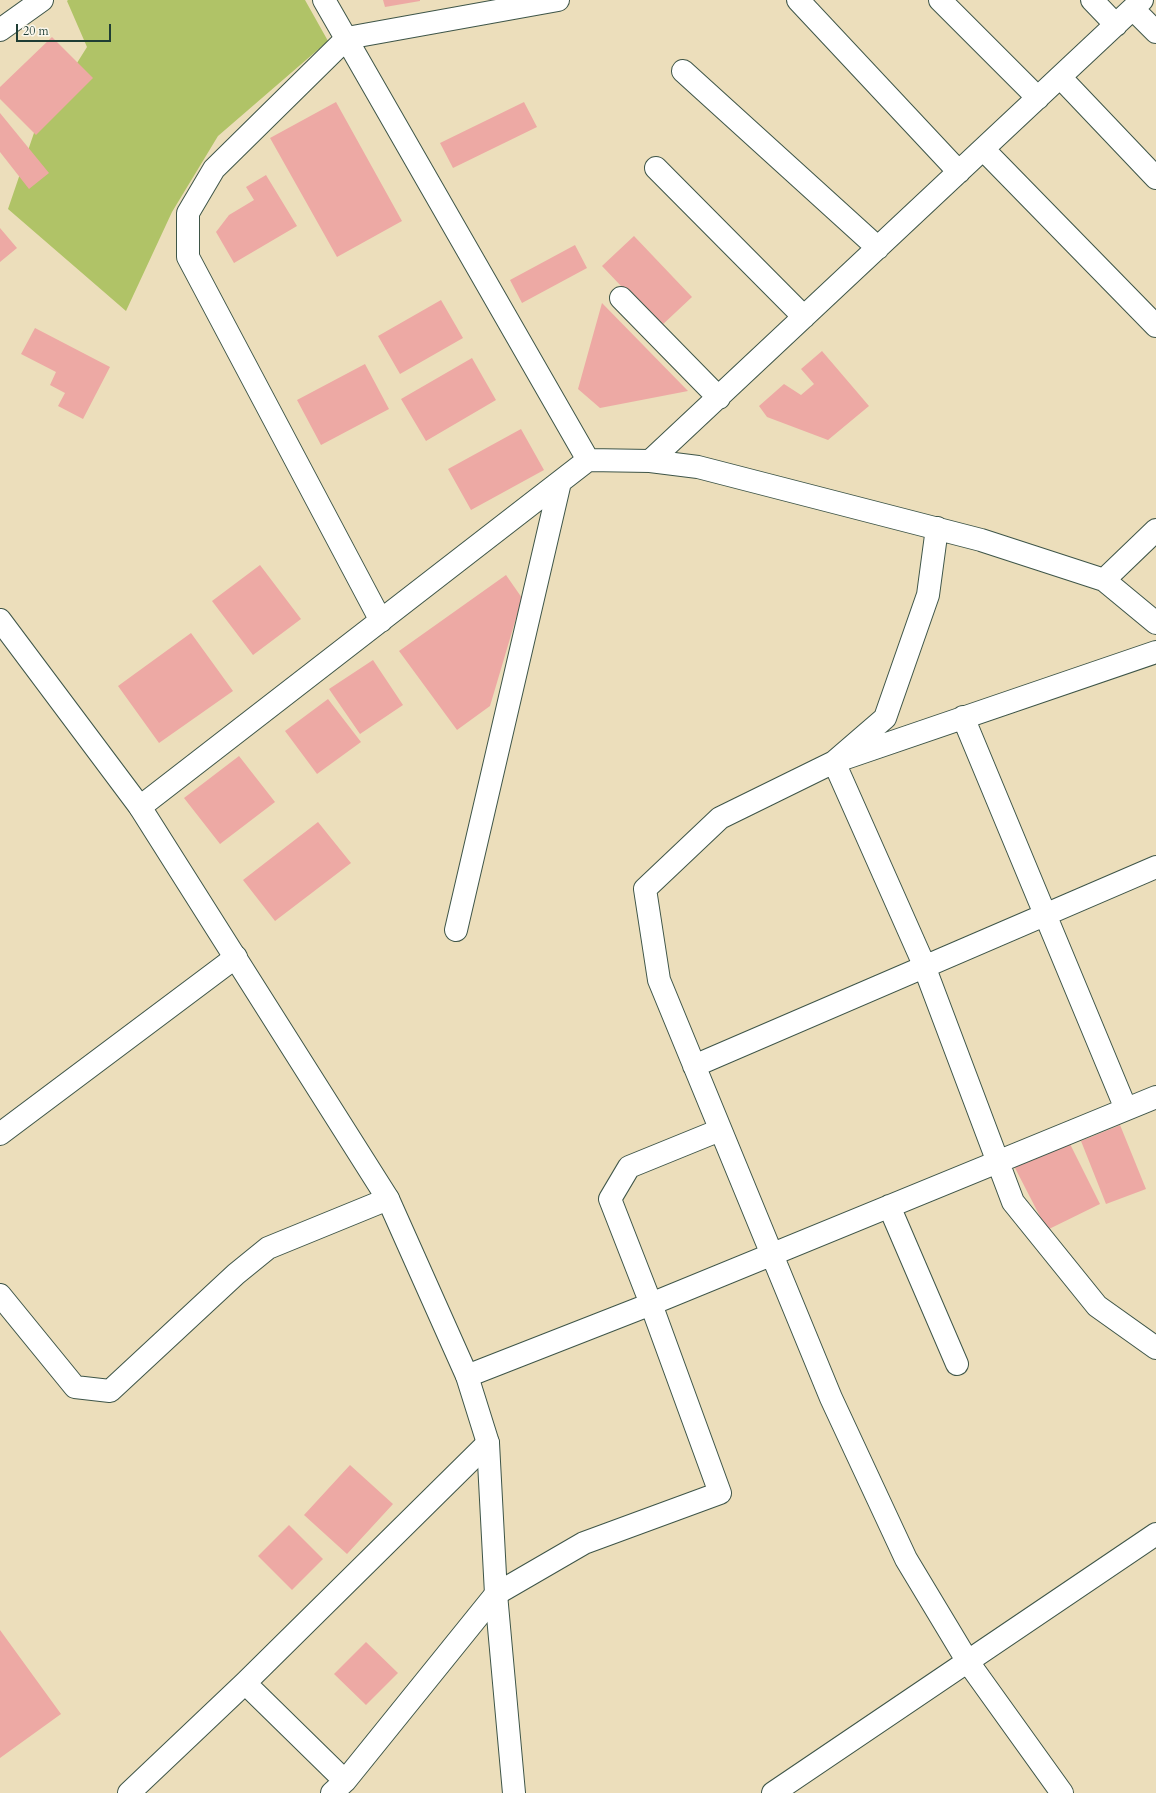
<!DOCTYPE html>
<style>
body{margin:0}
#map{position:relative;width:1156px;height:1793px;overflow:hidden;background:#ecdebb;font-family:Cardo,serif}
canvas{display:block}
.scale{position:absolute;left:16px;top:24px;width:95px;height:18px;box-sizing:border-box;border:2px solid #1f3d34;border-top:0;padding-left:5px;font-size:12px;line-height:14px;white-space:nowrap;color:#1f3d34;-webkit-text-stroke:3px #fbf7ec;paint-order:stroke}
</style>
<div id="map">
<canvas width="1156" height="1793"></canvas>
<div class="scale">20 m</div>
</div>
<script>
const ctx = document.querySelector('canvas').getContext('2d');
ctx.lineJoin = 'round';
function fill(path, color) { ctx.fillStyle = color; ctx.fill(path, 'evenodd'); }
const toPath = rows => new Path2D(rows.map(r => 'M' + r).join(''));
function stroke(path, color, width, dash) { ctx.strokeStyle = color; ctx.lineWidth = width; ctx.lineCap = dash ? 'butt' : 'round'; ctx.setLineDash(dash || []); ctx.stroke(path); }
fill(toPath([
 [68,0,305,0,328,41,218,136,172,212,126,311,8,209,35,130,87,47,67,1]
]), '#b0c367');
fill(toPath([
 [383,0,420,0,420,1,385,7],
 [52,37,93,78,36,135,0,99,0,87],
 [336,102,402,221,337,257,270,138],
 [524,102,537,127,453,168,440,143],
 [0,113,49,173,29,189,0,152],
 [266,175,297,226,234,263,216,232,229,215,254,200,246,187],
 [0,228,17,248,0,262],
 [634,236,692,297,660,327,602,266],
 [575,245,587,268,522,303,510,280],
 [441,300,463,338,400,374,378,336],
 [602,303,688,391,600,408,578,389],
 [35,328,110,367,83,419,58,406,65,393,50,385,56,372,21,354],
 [822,351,869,406,828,440,767,417,759,406,784,384,801,395,814,384,801,369],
 [472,358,496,400,426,441,401,399],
 [365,364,389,409,321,445,297,400],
 [521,429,544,470,471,510,448,469],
 [260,565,301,619,253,655,212,601],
 [506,575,522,598,490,706,457,730,399,651],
 [191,633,233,691,159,743,118,686],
 [373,660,403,705,360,734,329,689],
 [328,699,361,742,317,774,285,731],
 [239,756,275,802,220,844,184,798],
 [318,822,351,863,275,921,243,880],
 [1120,1125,1146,1189,1106,1204,1081,1141],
 [1068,1140,1100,1204,1047,1230,1014,1166],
 [350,1465,393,1504,347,1554,304,1515],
 [289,1525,323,1559,292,1590,258,1556],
 [0,1630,61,1714,0,1758],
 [366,1642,398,1673,366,1705,334,1674]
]), '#eda9a4');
const minor = toPath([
 [324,0,588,460],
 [798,0,959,172],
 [940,0,1038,98],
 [1092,0,1116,25],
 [1133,9,1156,32],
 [0,30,42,0],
 [683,71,878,248],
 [1060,77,1156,178],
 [983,149,1156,326],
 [656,168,804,317],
 [621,298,719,398],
 [650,461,1142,0],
 [937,528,928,595,885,718,834,762,921,958,1013,1202,1097,1306,1156,1348],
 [1104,580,1156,530],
 [381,621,188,257,188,213,214,169,347,38,558,0],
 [963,717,1126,1109],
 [140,807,588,460,650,461,698,467,981,540,1104,580,1156,623],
 [456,930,560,482],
 [694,1066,1156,867],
 [0,1134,236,957],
 [889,1206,957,1364],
 [0,1295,75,1387,110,1391,236,1274,268,1248,388,1199],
 [467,1376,651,1304,1156,1097],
 [245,1683,345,1781],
 [129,1793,245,1683,488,1443],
 [332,1793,345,1781,496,1594,584,1543,720,1493,651,1304,610,1199,629,1167,720,1130],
 [773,1793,1156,1534],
 [1062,1793,968,1662,906,1559,831,1398,659,980,645,889,720,818,834,762,1156,652]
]);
const major = toPath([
 [0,620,140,807,388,1199,467,1376,488,1443,496,1594,514,1793]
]);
stroke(minor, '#3e5548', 24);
stroke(major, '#3e5548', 24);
stroke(minor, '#fff', 22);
stroke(major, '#fff', 22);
</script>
